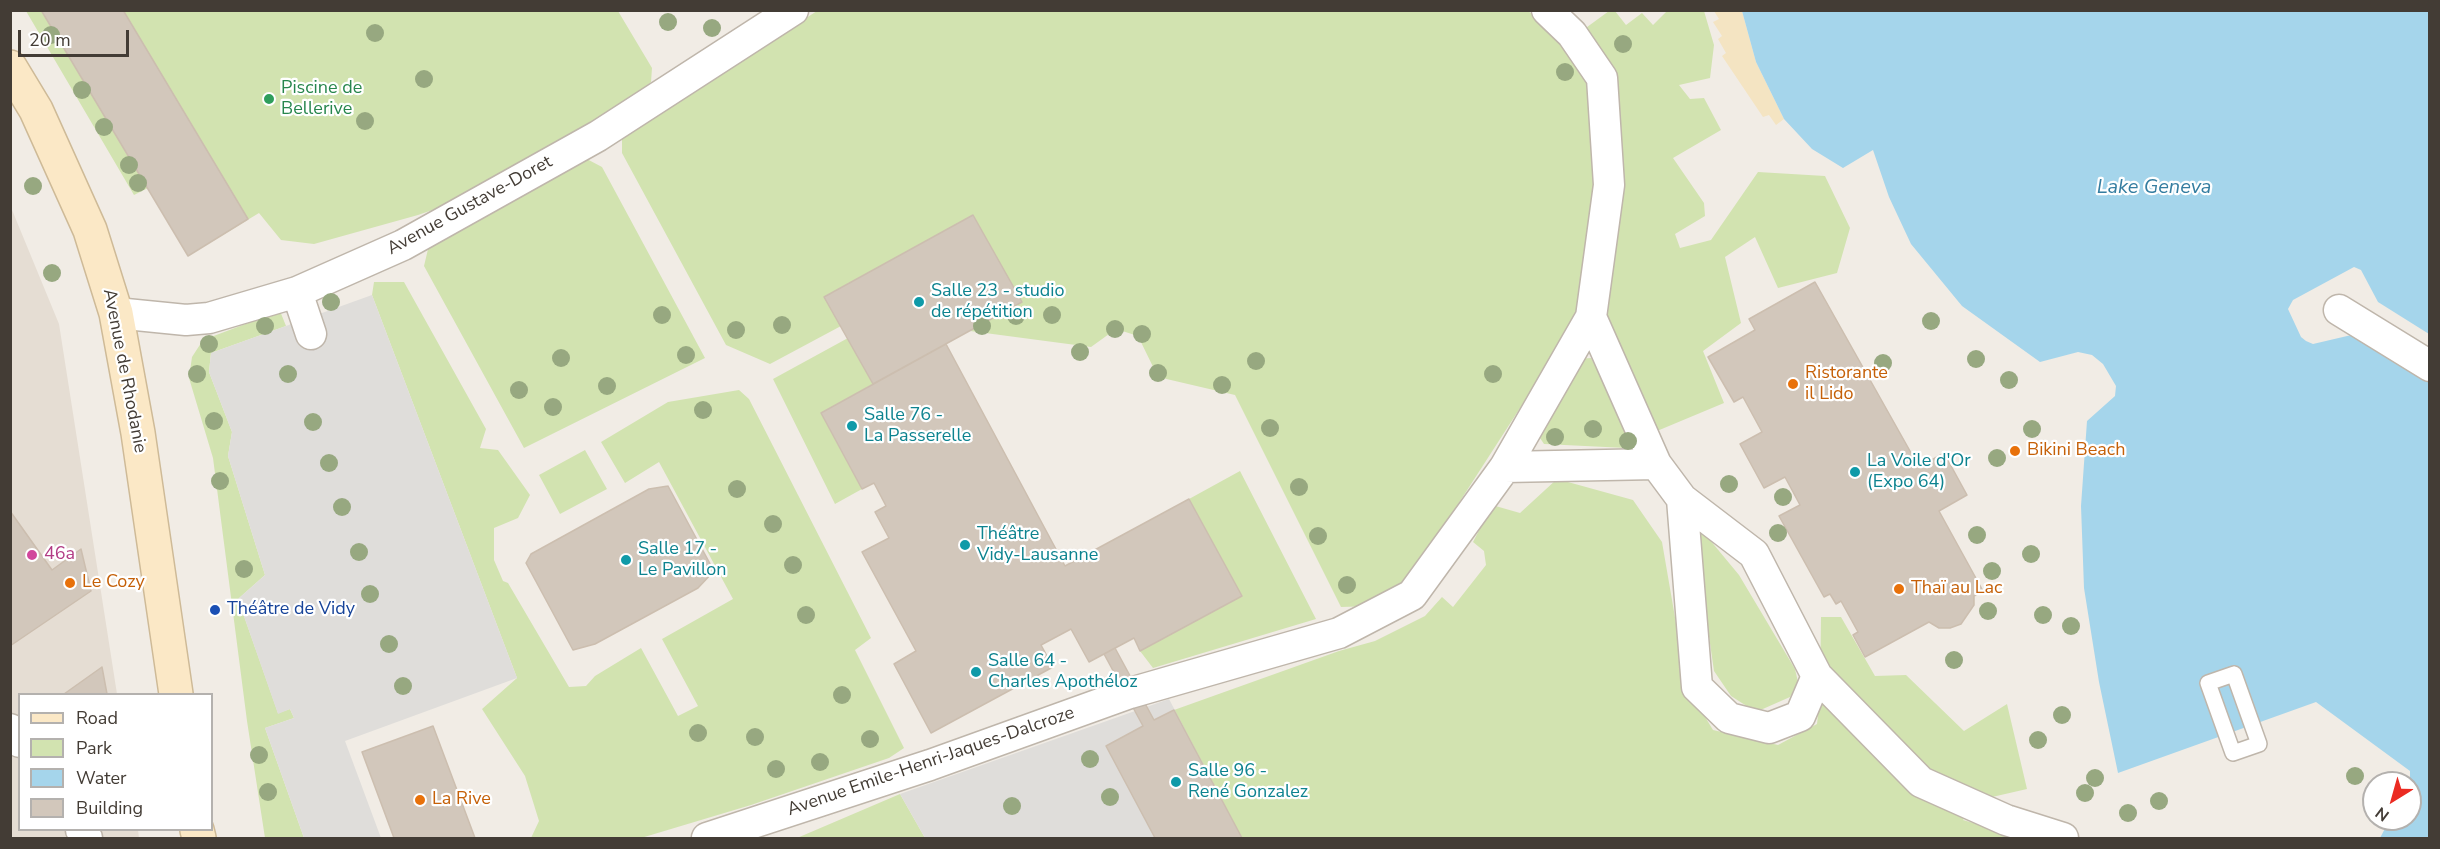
<!DOCTYPE html>
<meta charset="utf-8">
<style>
body{margin:0}
#map{position:relative;width:2440px;height:849px;overflow:hidden;background:#f1ece5;font-family:"Nunito Sans",sans-serif}
canvas{display:block}
.frame{position:absolute;inset:0;border:12px solid #433c35;pointer-events:none}
.legend{position:absolute;left:18px;top:693px;width:195px;height:138px;box-sizing:border-box;background:#fff;border:2px solid #b4b1ae;margin:0;padding:8px 10px;list-style:none;font-size:18px;color:#433c35}
.legend li{display:flex;align-items:center;gap:12px;height:30px}
.legend b{width:30px;border:2px solid #b4b1ae}
.north{position:absolute;left:2362px;top:771px;width:60px;height:60px;box-sizing:border-box;background:#fff;border:2px solid #b4b1ae;border-radius:50%;rotate:217deg;font-size:16px;font-weight:700;line-height:24px;text-align:center;color:#433c35}
.north::after{content:'';display:block;margin:auto;width:21px;height:27px;background:#eb2b22;clip-path:polygon(50% 0,100% 100%,50% 72%,0 100%)}
.scale{position:absolute;left:18px;top:30px;width:111px;height:27px;box-sizing:border-box;border:3px solid #433c35;border-top:0;padding-left:8px;font-size:18px;line-height:21px;white-space:nowrap;color:#433c35;-webkit-text-stroke:4px #fff;paint-order:stroke}
</style>
<div id="map">
<canvas width="2440" height="849"></canvas>
<div class="frame"></div>
<ul class="legend">
<li><b style="height:8px;background:#fbe8c6"></b>Road</li>
<li><b style="height:16px;background:#d2e3b0"></b>Park</li>
<li><b style="height:16px;background:#a5d5eb"></b>Water</li>
<li><b style="height:16px;background:#d2c7bb"></b>Building</li>
</ul>
<div class="north">N</div>
<div class="scale">20 m</div>
</div>
<script>
const ctx = document.querySelector('canvas').getContext('2d');
ctx.lineJoin = 'round';
function fill(path, color) { ctx.fillStyle = color; ctx.fill(path, 'evenodd'); }
const toPath = rows => new Path2D(rows.map(r => 'M' + r).join(''));
function stroke(path, color, width, dash) { ctx.strokeStyle = color; ctx.lineWidth = width; ctx.lineCap = dash ? 'butt' : 'round'; ctx.setLineDash(dash || []); ctx.stroke(path); }
function drawText(font, color, halo, rows, align = 'center') {
  ctx.font = font + ' "Nunito Sans",sans-serif'; ctx.lineWidth = 4.5; ctx.setLineDash([]); ctx.textBaseline = 'middle'; ctx.strokeStyle = halo; ctx.fillStyle = color; for (const [text, x, y, turn = 0] of rows) {
    ctx.save(); ctx.translate(x, y); ctx.rotate((+turn || 0) * Math.PI / 180); ctx.textAlign = isNaN(turn) ? turn : align; if (halo) ctx.strokeText(text, 0, 0); ctx.fillText(text, 0, 0); ctx.restore();
  }
}
fill(toPath([
 [10,205,59,324,117,694,20,694,20,830,138,830,139,838,11,838]
]), '#e5ddd3');
fill(toPath([
 [26,11,618,11,652,68,651,82,641,91,470,197,418,215,314,244,281,240,259,213,188,256,148,188,134,195],
 [817,11,1528,11,1536,17,1583,30,1609,11,1615,11,1626,25,1642,13,1653,25,1667,11,1704,11,1714,45,1710,78,1679,85,1690,99,1704,98,1721,130,1673,158,1704,203,1705,216,1675,234,1680,248,1711,240,1758,172,1825,176,1850,228,1837,273,1778,288,1755,237,1725,257,1741,323,1703,351,1724,403,1657,431,1607,319,1531,391,1404,588,1372,606,1341,607,1235,395,1158,377,1138,336,1116,329,1091,347,970,331,1021,302,973,215,825,297,841,326,770,364,726,345,622,153,622,136],
 [583,157,602,167,705,358,524,448,424,266,429,245],
 [374,282,404,282,486,429,480,448,498,450,530,495,518,518,494,528,494,560,503,581,508,583,569,687,586,686,595,676,641,648,678,716,698,706,662,639,733,599,659,462,625,483,601,442,668,402,739,390,749,399,871,638,855,650,904,748,889,758,751,805,641,838,531,838,539,821,525,776,482,709,517,678,372,295],
 [280,311,286,326,211,353,209,372,232,432,228,456,265,575,238,599,278,713,290,709,294,718,265,728,304,838,265,838,247,721,213,458,189,378,192,357,203,340],
 [848,338,873,384,821,413,862,489,835,504,773,379],
 [1591,358,1633,439,1626,448,1544,444,1538,435,1576,359],
 [585,450,607,489,560,514,539,475],
 [1240,471,1316,619,1153,668,1140,651,1242,596,1189,499],
 [1557,479,1633,500,1662,542,1687,687,1713,730,1778,745,1817,724,1820,697,1821,617,1841,617,1875,676,1906,675,1964,731,2007,704,2027,789,1979,800,1963,820,2026,838,1242,838,1174,710,1339,651,1375,641,1425,616,1442,597,1453,607,1486,565,1484,551,1473,542,1492,505,1520,513],
 [1700,528,1739,575,1795,669,1798,682,1790,697,1756,712,1731,696,1714,671,1694,532],
 [900,794,925,838,797,838]
]), '#d2e3b0');
fill(toPath([
 [1714,11,1742,11,1756,62,1784,119,1776,125,1769,115,1763,117,1722,56,1726,53,1718,39,1722,36,1713,22,1719,19]
]), '#f4e4c2');
fill(toPath([
 [372,295,517,678,345,741,381,838,304,838,265,728,294,718,290,709,278,714,238,599,265,575,228,456,232,432,209,372,211,353],
 [1169,699,1242,838,925,838,900,794]
]), '#dfddda');
fill(toPath([
 [1742,11,2429,11,2429,334,2378,302,2361,270,2354,267,2293,300,2288,309,2301,337,2306,341,2313,344,2360,333,2429,376,2429,838,2380,838,2390,819,2410,819,2410,771,2316,702,2118,773,2099,682,2084,588,2081,506,2087,421,2115,396,2116,386,2103,364,2092,355,2078,352,2040,362,1962,306,1911,244,1889,197,1873,150,1843,168,1812,149,1784,119,1756,62]
]), '#a5d5eb');
const building = toPath([
 [41,10,123,10,248,219,188,256,41,10],
 [973,215,1022,302,873,384,824,297,973,215],
 [1815,282,1919,467,1944,453,1967,495,1939,511,1983,591,1974,596,1974,605,1961,624,1950,628,1939,628,1929,622,1865,657,1853,635,1858,632,1841,601,1836,604,1830,594,1824,597,1779,516,1800,505,1785,477,1764,488,1740,444,1762,432,1743,397,1734,402,1708,357,1755,330,1749,319,1815,282],
 [946,344,1065,566,1189,499,1242,596,1140,651,1134,638,1089,662,1071,629,1041,645,1053,667,931,733,894,664,916,651,862,552,889,538,875,512,886,506,874,483,862,489,821,413,946,344],
 [668,486,714,571,698,588,595,644,573,650,526,563,531,554,649,489,668,486],
 [10,511,52,570,81,549,91,591,10,646,10,511],
 [1115,648,1154,720,1174,710,1242,838,1155,838,1106,746,1143,726,1104,654,1115,648],
 [102,667,107,694,64,694,102,667],
 [433,726,475,838,394,838,362,752,433,726]
]);
fill(building, '#d2c7bb');
stroke(building, '#ccbeaf', 1.5);
const lane = toPath([
 [2234,674,2259,744,2233,753,2208,683,2234,674]
]);
const street = toPath([
 [297,292,311,334],
 [2339,310,2430,366],
 [116,313,186,320,209,318,297,292,403,245,598,136,793,10],
 [1591,317,1656,464,1682,499,1754,554,1817,676,1921,782,2006,820,2063,838],
 [1505,467,1656,464],
 [1682,499,1697,687,1729,718,1769,728,1800,716,1817,676],
 [10,729,20,742],
 [81,830,87,838],
 [707,838,930,765,1130,693,1339,633,1412,595,1505,467,1591,317,1609,185,1602,78,1572,34,1547,10]
]);
const secondary = toPath([
 [10,67,36,110,90,230,116,313,138,433,176,694],
 [197,830,199,838]
]);
stroke(lane, '#bfb6ab', 18);
stroke(street, '#bfb6ab', 33);
stroke(secondary, '#ceba97', 36);
stroke(lane, '#fff', 15);
stroke(street, '#fff', 30);
stroke(secondary, '#fbe8c6', 33);
ctx.fillStyle = '#97a880';
for (const [x, y] of [
 [668,22],
 [712,28],
 [375,33],
 [51,35],
 [1623,44],
 [1565,72],
 [424,79],
 [82,90],
 [365,121],
 [104,127],
 [129,165],
 [138,183],
 [33,186],
 [52,273],
 [331,302],
 [662,315],
 [1052,315],
 [1016,316],
 [1931,321],
 [782,325],
 [265,326],
 [982,326],
 [1115,329],
 [736,330],
 [1142,334],
 [209,344],
 [1080,352],
 [686,355],
 [561,358],
 [1976,359],
 [1256,361],
 [1883,363],
 [1158,373],
 [197,374],
 [288,374],
 [1493,374],
 [2009,380],
 [1222,385],
 [607,386],
 [519,390],
 [553,407],
 [703,410],
 [214,421],
 [313,422],
 [1270,428],
 [1593,429],
 [2032,429],
 [1555,437],
 [1628,441],
 [1997,458],
 [329,463],
 [220,481],
 [1729,484],
 [1299,487],
 [737,489],
 [1783,497],
 [342,507],
 [773,524],
 [1778,533],
 [1977,535],
 [1318,536],
 [359,552],
 [2031,554],
 [793,565],
 [244,569],
 [1992,571],
 [1347,585],
 [370,594],
 [1988,611],
 [806,615],
 [2043,615],
 [2071,626],
 [389,644],
 [1954,660],
 [403,686],
 [842,695],
 [2062,715],
 [698,733],
 [755,737],
 [870,739],
 [2038,740],
 [259,755],
 [1090,759],
 [820,762],
 [776,769],
 [2355,776],
 [2095,778],
 [268,792],
 [2085,793],
 [1110,797],
 [2159,801],
 [1012,806],
 [2128,813]
]) { ctx.beginPath(); ctx.arc(x, y, 9, 0, 2 * Math.PI); ctx.fill(); }
for (const [x, y, r, color] of [
 [269,99,6,"#2e9e5b"],
 [919,302,6,"#0f9aa8"],
 [1793,384,6,"#e8710a"],
 [852,426,6,"#0f9aa8"],
 [2015,451,6,"#e8710a"],
 [1855,472,6,"#0f9aa8"],
 [965,545,6,"#0f9aa8"],
 [32,555,6,"#d1479c"],
 [626,560,6,"#0f9aa8"],
 [70,583,6,"#e8710a"],
 [1899,589,6,"#e8710a"],
 [215,610,6,"#1a4fb4"],
 [976,672,6,"#0f9aa8"],
 [1176,782,6,"#0f9aa8"],
 [420,800,6,"#e8710a"]
]) { const dot = new Path2D(); dot.arc(x, y, r, 0, 2 * Math.PI); ctx.fillStyle = color; ctx.fill(dot); stroke(dot, '#fff', 2); }
drawText('18px', '#27864d', '#fff', [
 ["Piscine de",281,89],
 ["Bellerive",281,110]
], 'left');
drawText('18px', '#433c35', '#fff', [
 ["Avenue Gustave-Doret",470,206,-29],
 ["Avenue de Rhodanie",124,371,79],
 ["Avenue Emile-Henri-Jaques-Dalcroze",931,762,-19]
]);
drawText('18px', '#0d838f', '#fff', [
 ["Salle 23 - studio",931,292],
 ["de répétition",931,313],
 ["Salle 76 -",864,416],
 ["La Passerelle",864,437],
 ["La Voile d'Or",1867,462],
 ["(Expo 64)",1867,483],
 ["Théâtre",977,535],
 ["Vidy-Lausanne",977,556],
 ["Salle 17 -",638,550],
 ["Le Pavillon",638,571],
 ["Salle 64 -",988,662],
 ["Charles Apothéloz",988,683],
 ["Salle 96 -",1188,772],
 ["René Gonzalez",1188,793]
], 'left');
drawText('18px', '#c56008', '#fff', [
 ["Ristorante",1805,374],
 ["il Lido",1805,395],
 ["Bikini Beach",2027,451],
 ["Le Cozy",82,583],
 ["Thaï au Lac",1911,589],
 ["La Rive",432,800]
], 'left');
drawText('18px', '#b23c85', '#fff', [
 ["46a",44,555]
], 'left');
drawText('18px', '#164399', '#fff', [
 ["Théâtre de Vidy",227,610]
], 'left');
drawText('italic 20px', '#347da0', '#fff', [
 ["Lake Geneva",2154,188]
]);
</script>
